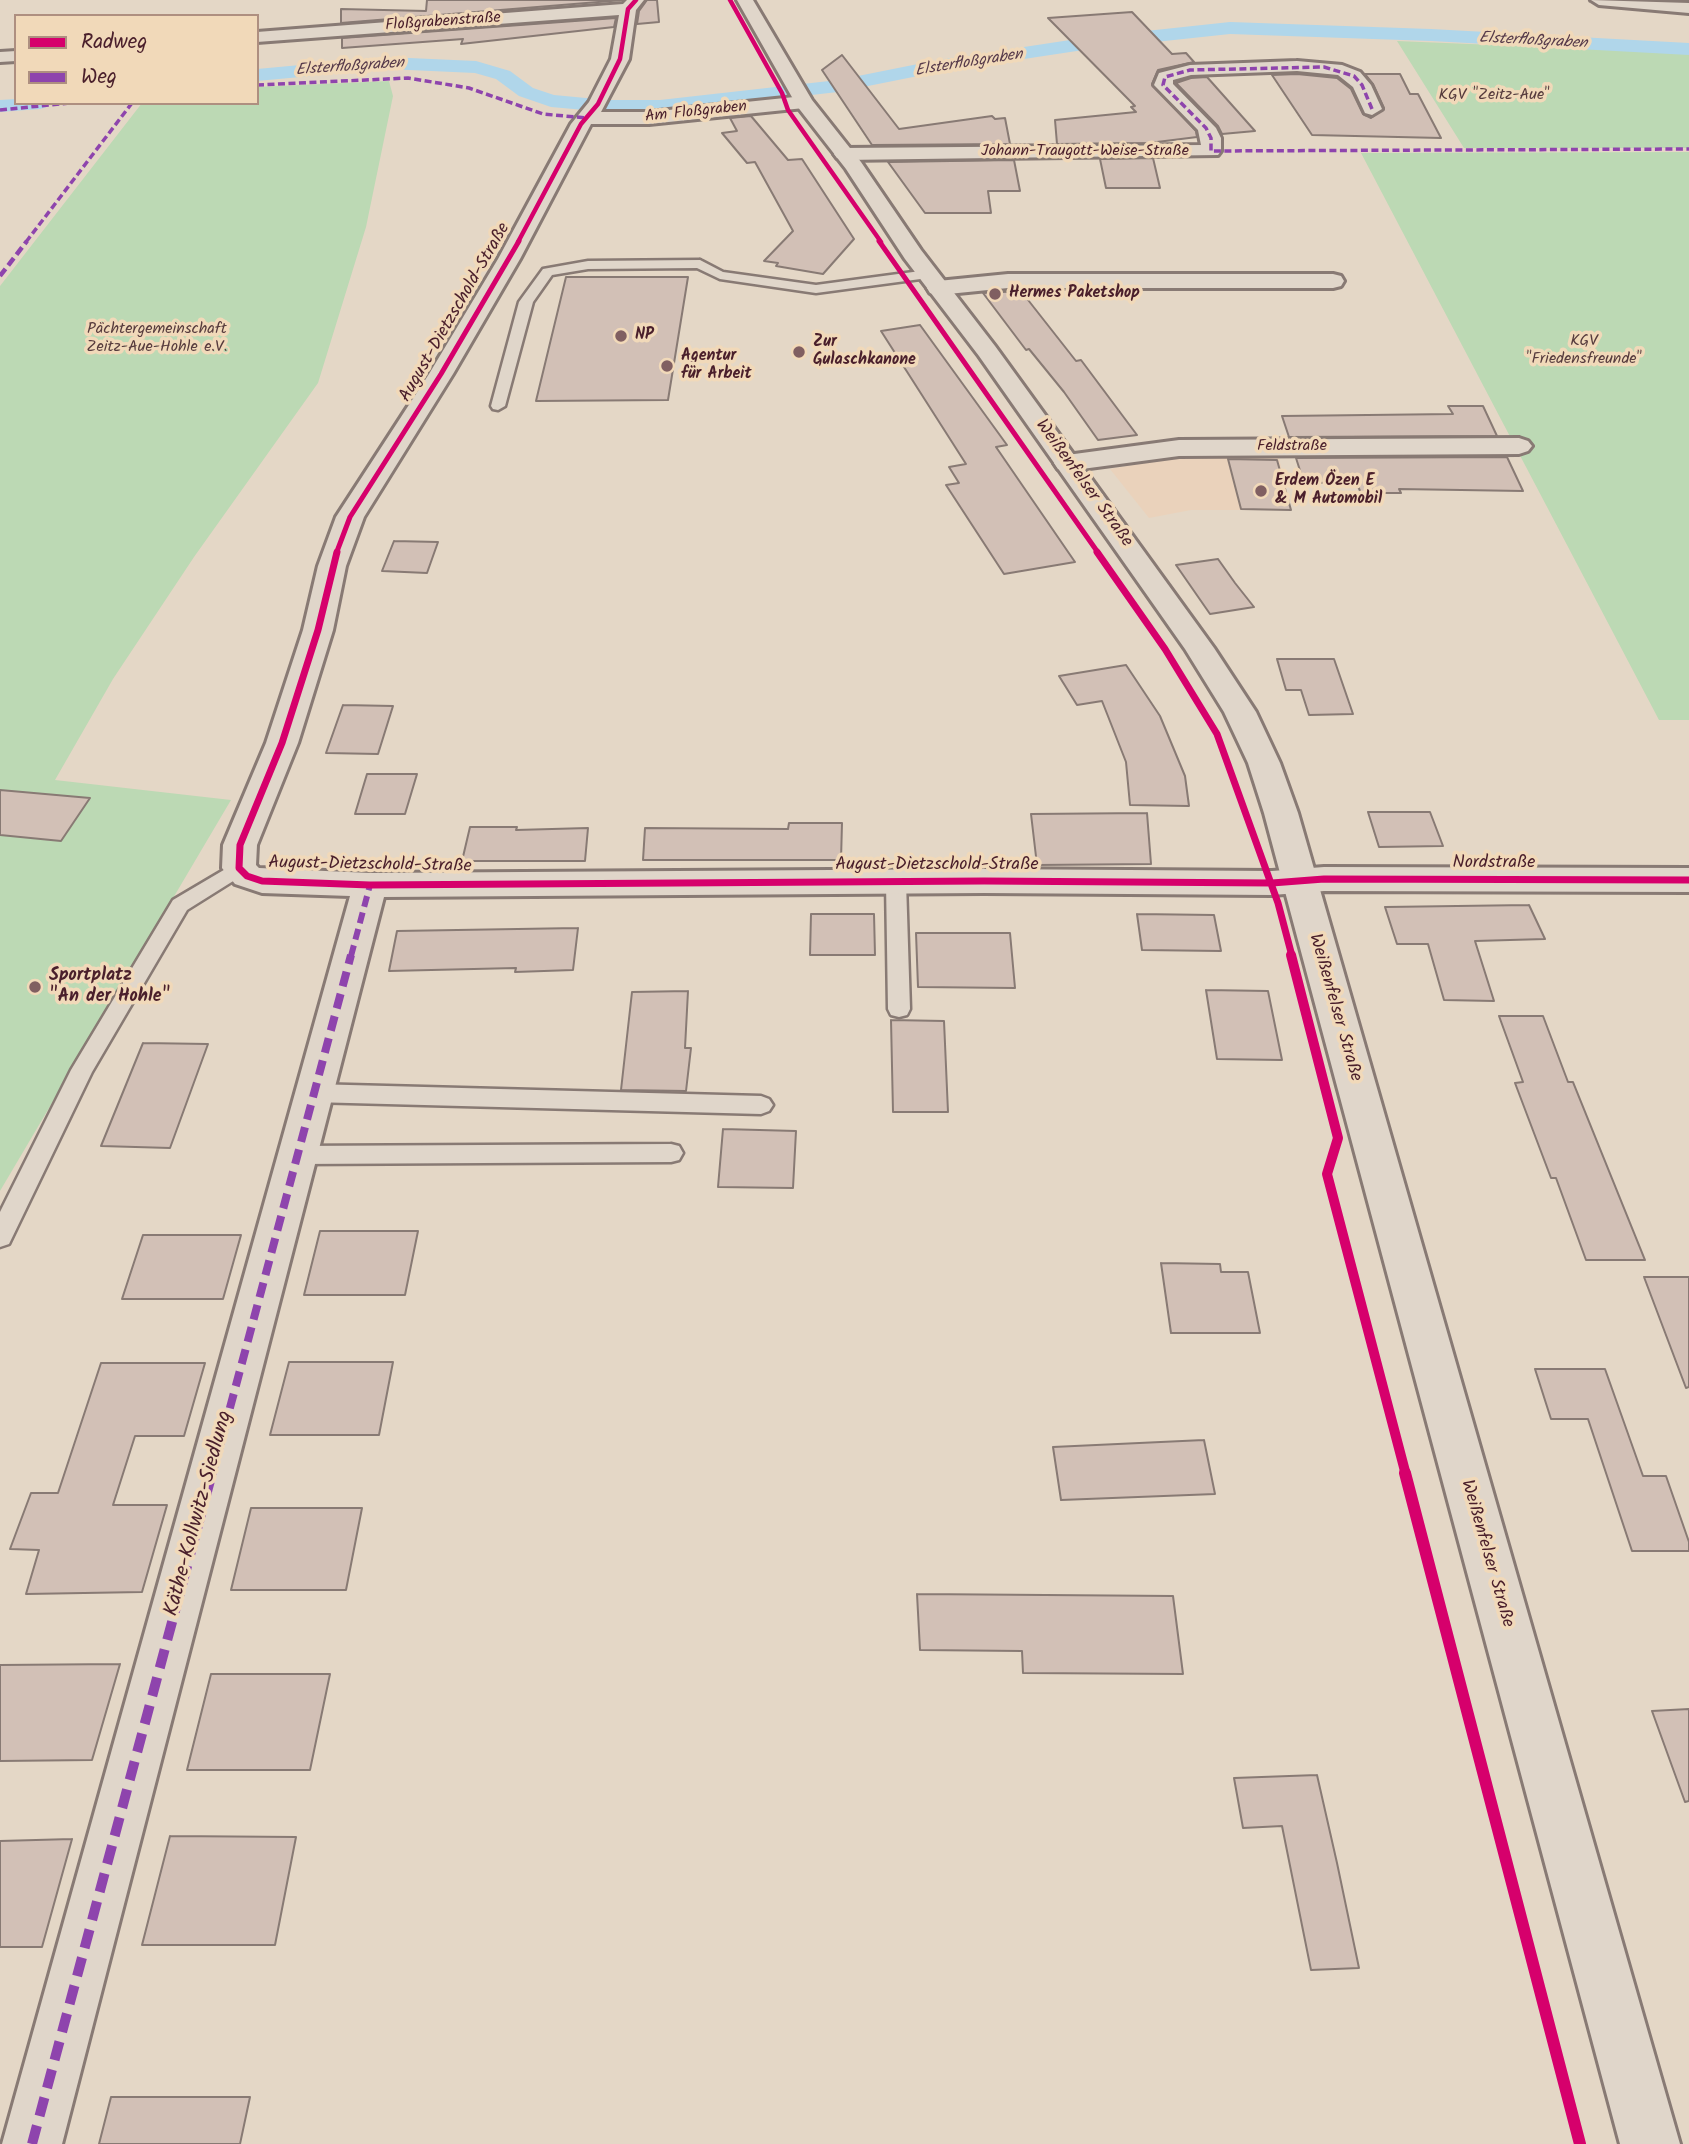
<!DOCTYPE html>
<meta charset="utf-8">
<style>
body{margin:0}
#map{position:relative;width:1689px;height:2144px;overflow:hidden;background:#e4d7c6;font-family:Kalam,sans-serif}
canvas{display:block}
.legend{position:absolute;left:14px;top:14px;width:245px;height:91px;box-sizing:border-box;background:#f1d9b9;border:2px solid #ae8f80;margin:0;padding:9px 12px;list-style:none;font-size:21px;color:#4a1f2b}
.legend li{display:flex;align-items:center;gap:14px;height:35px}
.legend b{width:35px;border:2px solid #ae8f80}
</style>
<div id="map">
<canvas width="1689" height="2144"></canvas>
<ul class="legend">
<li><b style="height:9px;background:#d6006c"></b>Radweg</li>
<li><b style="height:9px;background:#8e44ad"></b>Weg</li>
</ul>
</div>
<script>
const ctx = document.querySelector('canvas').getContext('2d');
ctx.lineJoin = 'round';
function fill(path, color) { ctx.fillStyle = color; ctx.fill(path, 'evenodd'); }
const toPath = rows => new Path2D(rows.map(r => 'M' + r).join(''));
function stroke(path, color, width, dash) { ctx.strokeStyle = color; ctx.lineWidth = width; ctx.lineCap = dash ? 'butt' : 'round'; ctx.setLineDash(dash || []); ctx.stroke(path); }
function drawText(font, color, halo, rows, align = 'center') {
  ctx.font = font + ' Kalam,sans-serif'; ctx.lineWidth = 7; ctx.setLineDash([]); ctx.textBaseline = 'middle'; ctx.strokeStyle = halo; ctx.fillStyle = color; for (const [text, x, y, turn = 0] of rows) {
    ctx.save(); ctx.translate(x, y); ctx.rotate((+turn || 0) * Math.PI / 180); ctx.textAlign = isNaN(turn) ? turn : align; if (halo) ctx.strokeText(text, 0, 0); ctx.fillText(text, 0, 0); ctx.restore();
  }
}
fill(toPath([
 [1179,457,1279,458,1291,510,1191,510,1149,518,1110,469]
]), '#ead2bb');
fill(toPath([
 [1397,41,1689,53,1689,148,1464,148],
 [389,81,393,96,366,227,318,383,194,557,113,679,55,780,231,800,0,1191,0,286,142,103,257,103,257,87],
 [1689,152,1689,720,1659,720,1361,153]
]), '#bcd9b4');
fill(toPath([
 [1230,22,1431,29,1689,43,1689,55,1431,41,1230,34,1090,49,938,72,838,92,660,112,607,112,551,107,519,96,496,79,475,73,387,69,257,81,257,69,387,57,476,61,510,71,533,88,554,95,607,100,660,100,838,80,938,60,1090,37,1230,22],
 [16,99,16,103,50,103,47,107,40,109,0,112,0,100,16,99]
]), '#b0d6ea');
const building = toPath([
 [427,0,623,0,341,23,341,9,426,11,427,0],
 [647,0,657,0,659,22,637,24,639,11,647,0],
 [1132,12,1172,54,1186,53,1194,62,1158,70,1152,84,1196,131,1197,137,1149,143,1057,144,1055,120,1136,112,1131,107,1135,106,1048,18,1132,12],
 [616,18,614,27,461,44,463,39,342,48,342,38,616,18],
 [842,55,899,129,992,116,995,119,1005,118,1010,144,872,145,822,70,842,55],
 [1297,74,1337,78,1351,89,1363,114,1371,118,1384,108,1373,84,1365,74,1400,74,1410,94,1418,94,1441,138,1312,135,1272,75,1297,74],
 [1207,77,1255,131,1222,134,1218,126,1176,83,1191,78,1207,77],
 [751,116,788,160,802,159,854,239,823,274,776,266,778,263,764,261,793,231,755,162,747,163,722,133,737,131,730,118,751,116],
 [1153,158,1160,188,1106,188,1100,159,1153,158],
 [1014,160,1020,191,988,191,991,213,925,213,888,162,1014,160],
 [566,277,688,277,668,400,536,401,566,277],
 [1021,291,1076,361,1081,360,1137,435,1098,440,1064,392,1029,349,1026,350,983,293,1021,291],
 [920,325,1007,445,996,447,1075,562,1004,574,946,485,959,483,949,467,966,464,881,331,920,325],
 [1448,406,1483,406,1497,436,1289,437,1282,416,1453,414,1448,406],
 [1507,457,1523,491,1399,489,1401,493,1361,493,1356,482,1304,483,1296,458,1507,457],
 [1228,459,1277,460,1291,510,1241,509,1228,459],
 [394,541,438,542,427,573,382,571,394,541],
 [1218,559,1235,583,1254,607,1210,614,1176,565,1218,559],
 [1277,659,1334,659,1353,714,1309,715,1301,690,1286,690,1277,659],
 [1126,665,1160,716,1185,776,1189,806,1130,805,1126,762,1102,701,1077,705,1059,676,1126,665],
 [343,705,393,706,378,754,326,753,343,705],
 [367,774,417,774,405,814,355,814,367,774],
 [0,790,90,798,61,841,0,835,0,790],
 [1368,812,1430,812,1443,846,1379,847,1368,812],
 [1147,813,1151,864,1037,865,1031,814,1147,813],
 [789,823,842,823,841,860,643,860,645,828,788,829,789,823],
 [470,827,517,827,516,830,588,828,585,861,462,861,470,827],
 [1529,905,1545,939,1475,941,1494,1001,1444,1000,1428,944,1397,944,1385,907,1529,905],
 [811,914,874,914,875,955,810,955,811,914],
 [1137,914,1214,915,1221,951,1142,950,1137,914],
 [578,928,573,970,515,972,516,968,389,971,397,931,578,928],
 [916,933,1010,933,1015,988,918,987,916,933],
 [1206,990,1268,991,1282,1060,1217,1059,1206,990],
 [688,991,685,1048,691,1048,686,1091,621,1090,632,992,688,991],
 [1499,1016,1543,1016,1568,1082,1573,1082,1645,1260,1586,1260,1556,1178,1551,1178,1515,1083,1523,1082,1499,1016],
 [891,1020,944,1021,948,1112,893,1112,891,1020],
 [143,1043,208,1044,170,1148,101,1146,143,1043],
 [723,1129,796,1131,793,1188,718,1187,723,1129],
 [320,1231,418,1231,405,1295,304,1295,320,1231],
 [143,1235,241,1235,223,1299,122,1299,143,1235],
 [1161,1263,1220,1264,1221,1272,1248,1272,1260,1333,1171,1333,1161,1263],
 [1644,1277,1689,1277,1689,1387,1686,1388,1644,1277],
 [289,1362,393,1362,379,1435,270,1435,289,1362],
 [101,1363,205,1363,184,1436,135,1436,113,1505,167,1505,142,1592,26,1594,39,1550,10,1549,31,1493,58,1493,101,1363],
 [1535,1369,1605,1369,1643,1476,1666,1476,1689,1542,1689,1551,1632,1551,1588,1419,1551,1419,1535,1369],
 [1204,1440,1215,1494,1061,1500,1053,1447,1204,1440],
 [251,1508,362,1508,346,1590,231,1590,251,1508],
 [917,1594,1173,1596,1183,1674,1023,1673,1022,1651,920,1650,917,1594],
 [120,1664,92,1760,0,1761,0,1665,120,1664],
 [211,1674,330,1674,310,1770,187,1770,211,1674],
 [1689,1709,1689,1801,1685,1802,1652,1711,1689,1709],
 [1317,1775,1337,1863,1359,1968,1311,1970,1282,1826,1243,1828,1234,1778,1317,1775],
 [170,1836,296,1837,275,1945,142,1945,170,1836],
 [72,1839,42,1947,0,1947,0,1841,72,1839],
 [111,2097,250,2097,240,2144,99,2144,111,2097]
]);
fill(building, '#d2c0b6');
stroke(building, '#887a74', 2);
const lane = toPath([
 [700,260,723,272,816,285,928,270,935,274,928,278,816,293,720,279,697,268,588,269,552,275,533,302,505,406,498,410,493,409,491,406,519,302,543,269,588,261,700,260],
 [239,861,246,863,249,868,246,873,187,910,92,1072,9,1244,0,1247,0,1212,71,1070,173,900,239,861],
 [896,875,903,877,906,882,910,1009,907,1015,899,1017,891,1015,888,1009,886,882,889,877,896,875],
 [312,1084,761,1096,769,1099,773,1105,769,1111,761,1114,312,1102,304,1099,300,1093,304,1087,312,1084],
 [671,1144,679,1146,683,1153,679,1160,671,1162,297,1164,289,1162,285,1155,289,1148,297,1146,671,1144]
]);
const street = toPath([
 [627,0,644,0,636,10,629,59,601,112,649,112,804,96,813,102,804,108,649,124,591,124,590,126,520,259,453,374,364,517,346,566,333,630,298,743,257,845,256,865,259,868,370,873,984,869,1272,871,1324,867,1689,868,1689,892,1324,891,1272,895,984,893,384,897,62,2144,2,2144,350,896,262,893,235,884,222,868,223,845,266,743,303,630,318,566,336,517,429,374,498,259,571,124,589,102,611,59,619,15,257,42,257,32,623,4,627,0],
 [1591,0,1689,3,1689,13,1599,5,1591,0],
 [16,51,16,61,0,62,0,52,16,51],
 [1297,61,1342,65,1360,72,1371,85,1382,109,1372,115,1365,113,1353,87,1338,75,1297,71,1191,75,1173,80,1173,84,1216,128,1221,138,1221,151,1218,155,844,160,837,158,834,154,837,150,844,148,1201,145,1198,130,1154,85,1159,73,1190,65,1297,61],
 [1008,274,1333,274,1341,276,1344,281,1341,286,1333,288,1008,288,938,295,930,293,927,288,930,283,938,281,1008,274],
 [1519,438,1528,441,1532,446,1528,451,1519,454,1179,456,1067,471,1058,469,1054,463,1058,457,1067,455,1179,440,1519,438]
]);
const secondary = toPath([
 [737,0,753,0,812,100,861,162,921,250,995,346,1214,648,1256,712,1280,763,1298,813,1680,2144,1620,2144,1264,813,1248,763,1224,712,1185,649,979,356,905,259,846,169,797,106,737,0]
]);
stroke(lane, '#887a74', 5);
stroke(street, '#887a74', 6);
stroke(secondary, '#887a74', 6);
fill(lane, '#e0d6ca');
fill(street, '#e0d6ca');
fill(secondary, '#e0d6ca');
stroke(toPath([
 [257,85,408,78,469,88,543,114,587,118],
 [1372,109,1362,85,1354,76,1324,67,1190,70,1165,77,1163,85,1206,128,1211,138,1211,151,1689,149],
 [0,110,70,103],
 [26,242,132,103]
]), '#8e44ad', 3.5, [7, 3.5]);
stroke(toPath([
 [0,276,27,241]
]), '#8e44ad', 4.5, [9, 4.5]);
stroke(toPath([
 [351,956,370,885]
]), '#8e44ad', 6, [11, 6]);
stroke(toPath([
 [212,1475,351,955]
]), '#8e44ad', 8, [15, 8]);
stroke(toPath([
 [32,2144,212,1473]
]), '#8e44ad', 10, [19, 10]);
stroke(toPath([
 [730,0,782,93,788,110,881,242],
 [518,242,581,124,598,104,620,59,628,9,636,0]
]), '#d6006c', 4.5);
stroke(toPath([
 [879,241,1099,554],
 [336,554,350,517,441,374,519,241]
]), '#d6006c', 5);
stroke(toPath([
 [337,552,318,630,282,743,240,845,239,868,247,876,262,881,370,885,984,881,1272,883,1324,879,1689,880],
 [1097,552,1165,649,1217,734,1278,903,1292,956]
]), '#d6006c', 7);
stroke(toPath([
 [1291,955,1338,1138,1327,1174,1406,1475]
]), '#d6006c', 10);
stroke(toPath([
 [1405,1473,1580,2144]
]), '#d6006c', 12);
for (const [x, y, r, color] of [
 [995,294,7,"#805f61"],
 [621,336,7,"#805f61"],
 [799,352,7,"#805f61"],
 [667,366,7,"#805f61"],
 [1261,491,7,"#805f61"],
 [35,987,7,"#805f61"]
]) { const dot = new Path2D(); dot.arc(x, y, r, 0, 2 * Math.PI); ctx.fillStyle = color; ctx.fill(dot); stroke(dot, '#f1d9b9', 2.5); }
drawText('16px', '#4a1f2b', '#f1d9b9', [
 ["Floßgrabenstraße",443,23,-4],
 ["Am Floßgraben",696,113,-6],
 ["Johann-Traugott-Weise-Straße",1085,152],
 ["Feldstraße",1292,447]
]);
drawText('italic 16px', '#563a4a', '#f1d9b9', [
 ["Elsterfloßgraben",1533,42,3],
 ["Elsterfloßgraben",969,64,-9],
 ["Elsterfloßgraben",350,68,-4]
]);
drawText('16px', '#563b3d', '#f1d9b9', [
 ["KGV \"Zeitz-Aue\"",1494,96],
 ["Pächtergemeinschaft",157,330],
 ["Zeitz-Aue-Hohle e.V.",157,348],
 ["KGV",1584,342],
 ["\"Friedensfreunde\"",1584,360]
]);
drawText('bold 16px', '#4a1f2b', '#f1d9b9', [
 ["Hermes Paketshop",1009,294],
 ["NP",635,336],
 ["Zur",813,343],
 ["Gulaschkanone",813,361],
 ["Agentur",681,357],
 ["für Arbeit",681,375],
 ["Erdem Özen E",1275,482],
 ["& M Automobil",1275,500]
], 'left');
drawText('18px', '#4a1f2b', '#f1d9b9', [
 ["August-Dietzschold-Straße",456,313,-60],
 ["Weißenfelser Straße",1083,484,54],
 ["Nordstraße",1494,864],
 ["August-Dietzschold-Straße",370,866,1],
 ["August-Dietzschold-Straße",937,866],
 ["Weißenfelser Straße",1334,1008,74],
 ["Weißenfelser Straße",1486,1554,74]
]);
drawText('bold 18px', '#4a1f2b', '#f1d9b9', [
 ["Sportplatz",49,977],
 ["\"An der Hohle\"",49,998]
], 'left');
drawText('21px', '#4a1f2b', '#f1d9b9', [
 ["Käthe-Kollwitz-Siedlung",200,1514,-75]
]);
</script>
